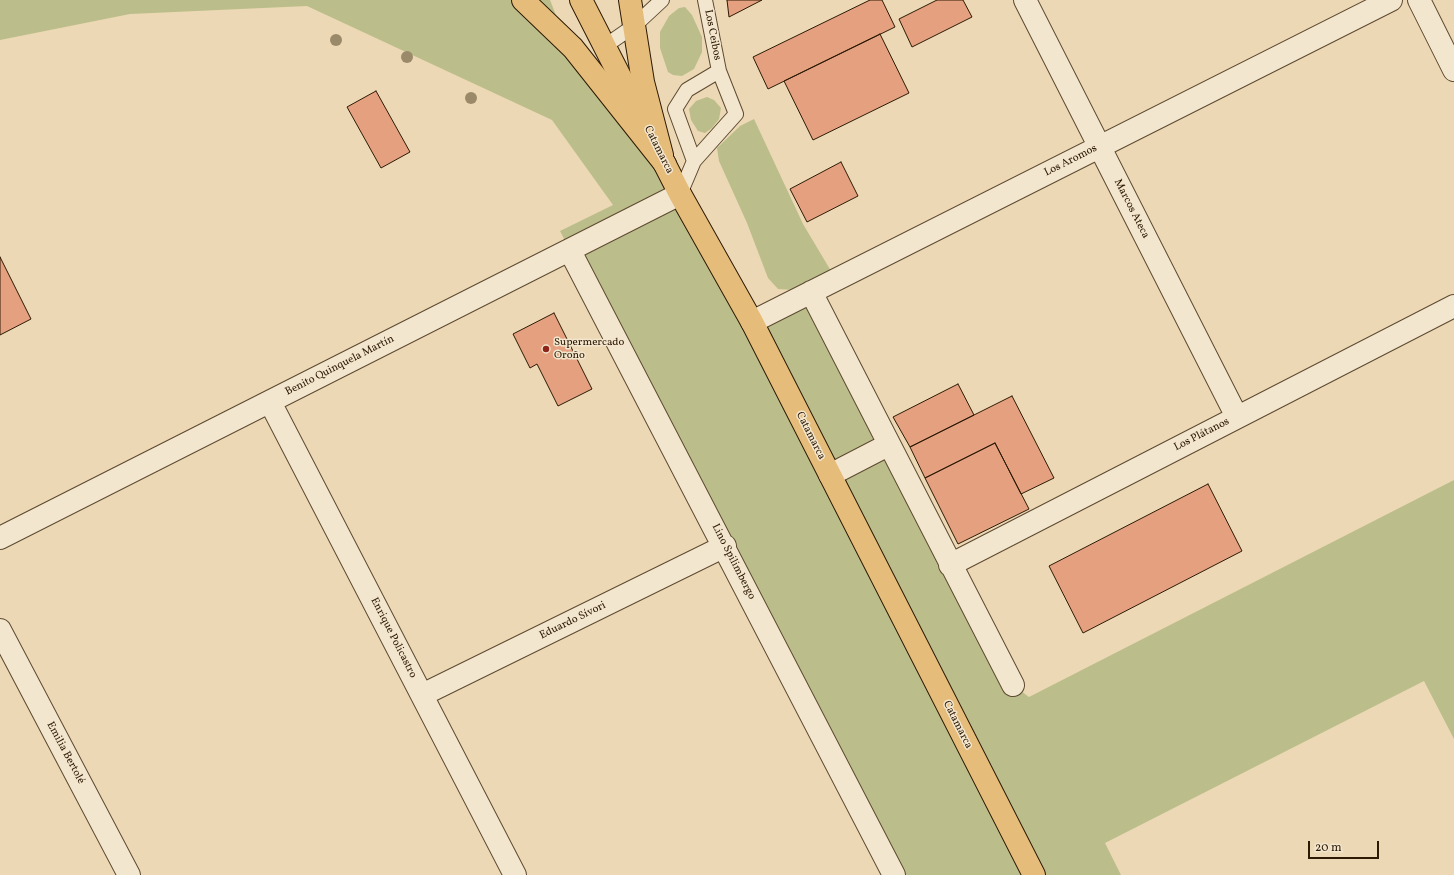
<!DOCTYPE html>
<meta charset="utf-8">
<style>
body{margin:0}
#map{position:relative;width:1454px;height:875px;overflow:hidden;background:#ecd8b4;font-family:Vollkorn,serif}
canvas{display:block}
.scale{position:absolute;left:1308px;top:841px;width:71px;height:18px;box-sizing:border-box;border:2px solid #2d1a05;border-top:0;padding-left:5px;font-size:12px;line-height:14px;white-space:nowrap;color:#2d1a05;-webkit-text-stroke:3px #f3e6ce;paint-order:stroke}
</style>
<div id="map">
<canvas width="1454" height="875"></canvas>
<div class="scale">20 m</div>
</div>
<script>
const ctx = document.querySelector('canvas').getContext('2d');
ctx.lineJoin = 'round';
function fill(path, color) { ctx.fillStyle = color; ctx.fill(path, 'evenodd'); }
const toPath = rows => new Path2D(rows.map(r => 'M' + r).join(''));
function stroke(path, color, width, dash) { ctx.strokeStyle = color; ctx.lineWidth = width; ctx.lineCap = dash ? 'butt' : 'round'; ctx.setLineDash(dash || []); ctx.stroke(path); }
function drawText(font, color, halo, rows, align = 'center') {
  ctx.font = font + ' Vollkorn,serif'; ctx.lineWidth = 3; ctx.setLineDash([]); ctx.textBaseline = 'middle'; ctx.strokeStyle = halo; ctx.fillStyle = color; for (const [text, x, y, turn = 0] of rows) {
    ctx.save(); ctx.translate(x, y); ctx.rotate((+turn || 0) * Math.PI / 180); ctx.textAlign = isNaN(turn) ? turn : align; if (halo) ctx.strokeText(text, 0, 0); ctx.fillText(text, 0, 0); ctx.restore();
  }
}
fill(toPath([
 [0,0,523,0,611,96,752,322,811,292,1013,685,1029,697,1454,480,1454,739,1424,681,1105,843,1121,875,894,875,560,231,613,205,552,120,307,6,130,14,0,40],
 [536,0,550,0,557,18],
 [685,7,692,15,702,37,702,52,694,69,682,76,673,75,668,72,660,48,660,32,669,16,679,8],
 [707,97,714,100,721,108,719,119,712,128,705,133,698,131,691,120,689,109,696,101],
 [754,119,803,224,831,271,793,290,778,289,768,278,747,223,719,161,717,148,740,126]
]), '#bbbe8b');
const building = toPath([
 [727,0,762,0,729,17,727,0],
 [870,0,882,0,895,27,768,89,753,57,870,0],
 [937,0,963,0,972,17,912,47,899,19,937,0],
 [880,34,909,93,813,140,784,81,880,34],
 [376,91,410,152,381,168,347,107,376,91],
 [841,162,858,196,807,222,790,189,841,162],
 [0,257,31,319,0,335,0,257],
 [554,313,592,389,558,406,537,364,530,368,513,334,554,313],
 [958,384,974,415,910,447,893,417,958,384],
 [1012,396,1054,478,1021,494,995,443,925,478,910,447,1012,396],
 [995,443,1029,509,958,544,925,478,995,443],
 [1208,484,1242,551,1083,633,1049,566,1208,484]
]);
fill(building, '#e4a07f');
stroke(building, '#2d1a05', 1);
const service = toPath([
 [605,46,634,26,662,0],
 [694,161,736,114,719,71,705,0],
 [680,194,694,161,675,109,687,90,719,71]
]);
const minor = toPath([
 [1025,0,1237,417],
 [570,251,894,875],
 [811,292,1013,685],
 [752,322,1391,0],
 [270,402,515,875],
 [830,475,888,445],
 [0,538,680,194],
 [950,565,1454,306],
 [0,630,129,875],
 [422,695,725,546]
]);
const tertiary = toPath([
 [1419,0,1454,70]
]);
const primary = toPath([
 [581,0,680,194,752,322,1034,875]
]);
const trunk = toPath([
 [523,0,573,48,665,164],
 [630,0,643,82,662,155]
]);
stroke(service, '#5d4a31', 16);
stroke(minor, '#5d4a31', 24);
stroke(tertiary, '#5d4a31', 24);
stroke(primary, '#2d1a05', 24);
stroke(trunk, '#2d1a05', 24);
stroke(service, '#f3e6ce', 14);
stroke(minor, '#f3e6ce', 22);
stroke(tertiary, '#f3e6ce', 22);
stroke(primary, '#e6bc7a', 22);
stroke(trunk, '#e6bc7a', 22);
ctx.fillStyle = '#9b8a6a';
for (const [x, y] of [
 [336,40],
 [407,57],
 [471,98]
]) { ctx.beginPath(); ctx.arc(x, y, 6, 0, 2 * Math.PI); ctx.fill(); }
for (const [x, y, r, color] of [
 [546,349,4,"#8f2418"]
]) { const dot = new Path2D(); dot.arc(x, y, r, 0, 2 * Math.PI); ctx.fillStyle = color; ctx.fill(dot); stroke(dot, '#f3e6ce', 1.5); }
drawText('11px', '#2d1a05', '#f3e6ce', [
 ["Los Ceibos",712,35,79],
 ["Catamarca",658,150,63],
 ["Los Aromos",1071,161,-27],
 ["Marcos Ateca",1131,209,63],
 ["Benito Quinquela Martín",340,366,-27],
 ["Los Plátanos",1202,435,-27],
 ["Catamarca",810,436,63],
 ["Lino Spilimbergo",733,562,63],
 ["Eduardo Sívori",573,621,-26],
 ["Enrique Policastro",393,638,63],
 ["Catamarca",957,725,63],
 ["Emilia Bertolé",65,753,62]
]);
drawText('11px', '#2d1a05', '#f3e6ce', [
 ["Supermercado",554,343],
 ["Oroño",554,356]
], 'left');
</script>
